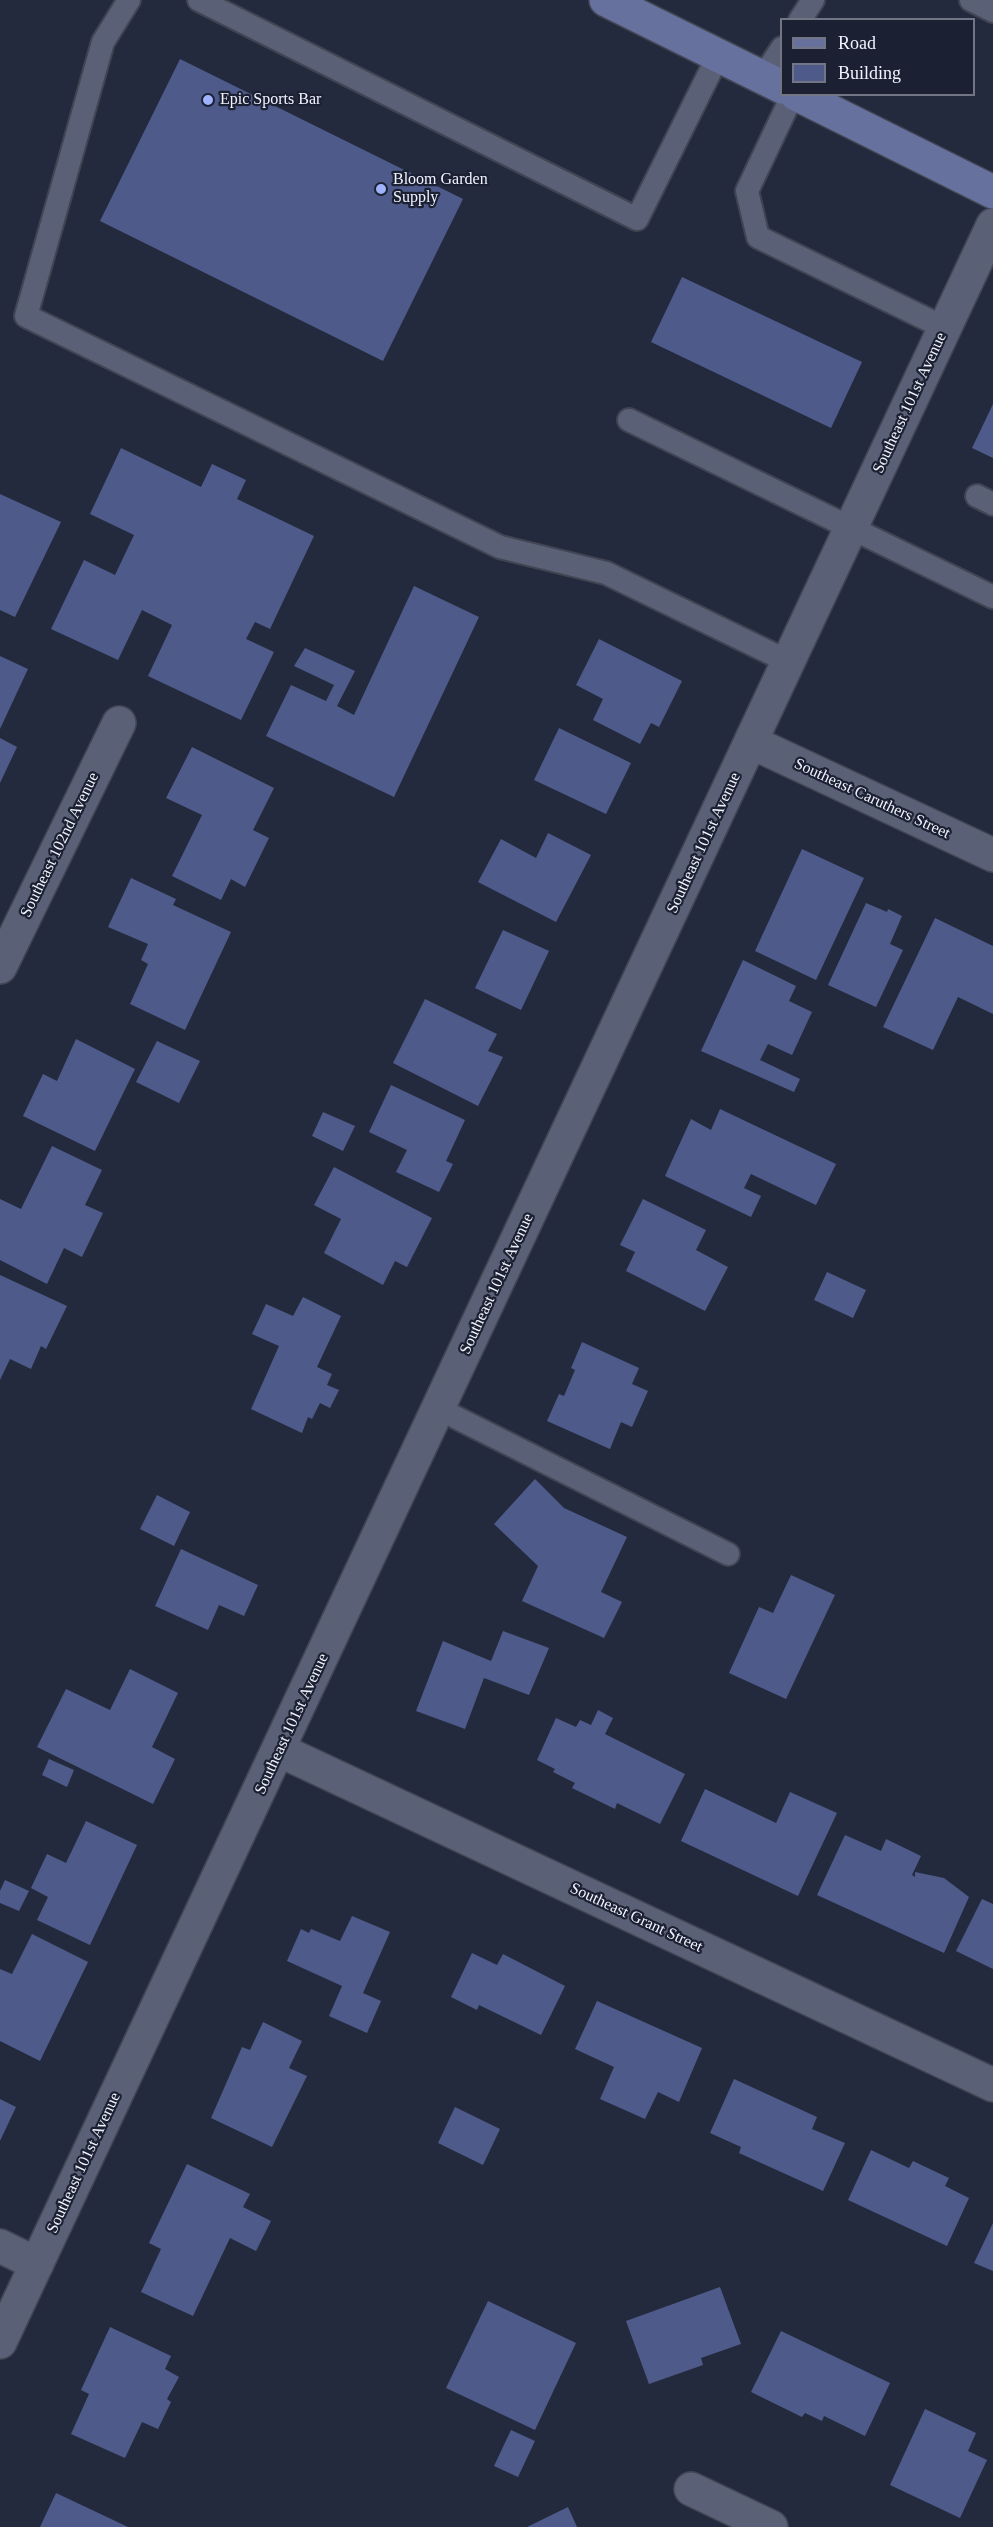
<!DOCTYPE html>
<style>
body{margin:0}
#map{position:relative;width:993px;height:2527px;overflow:hidden;background:#242a3d;font-family:"Times New Roman",serif}
canvas{display:block}
.legend{position:absolute;left:780px;top:18px;width:195px;height:78px;box-sizing:border-box;background:#1b2032;border:2px solid #717584;margin:0;padding:8px 10px;list-style:none;font-size:18px;color:#f1f4ff}
.legend li{display:flex;align-items:center;gap:12px;height:30px}
.legend b{width:30px;border:2px solid #717584}
</style>
<div id="map">
<canvas width="993" height="2527"></canvas>
<ul class="legend">
<li><b style="height:8px;background:#66719d"></b>Road</li>
<li><b style="height:16px;background:#4e5b8a"></b>Building</li>
</ul>
</div>
<script>
const ctx = document.querySelector('canvas').getContext('2d');
ctx.lineJoin = 'round';
function fill(path, color) { ctx.fillStyle = color; ctx.fill(path, 'evenodd'); }
const toPath = rows => new Path2D(rows.map(r => 'M' + r).join(''));
function stroke(path, color, width, dash) { ctx.strokeStyle = color; ctx.lineWidth = width; ctx.lineCap = dash ? 'butt' : 'round'; ctx.setLineDash(dash || []); ctx.stroke(path); }
function drawText(font, color, halo, rows, align = 'center') {
  ctx.font = font + ' "Times New Roman",serif'; ctx.lineWidth = 4.5; ctx.setLineDash([]); ctx.textBaseline = 'middle'; ctx.strokeStyle = halo; ctx.fillStyle = color; for (const [text, x, y, turn = 0] of rows) {
    ctx.save(); ctx.translate(x, y); ctx.rotate((+turn || 0) * Math.PI / 180); ctx.textAlign = isNaN(turn) ? turn : align; if (halo) ctx.strokeText(text, 0, 0); ctx.fillText(text, 0, 0); ctx.restore();
  }
}
fill(toPath([
 [180,59,463,199,383,361,100,221],
 [682,277,862,362,831,428,651,342],
 [993,404,993,458,972,448],
 [121,448,201,487,212,464,246,480,237,499,314,536,270,629,255,622,246,639,274,652,241,720,148,676,172,625,142,610,118,660,51,629,84,560,115,575,134,535,90,514],
 [0,494,61,522,15,617,0,610],
 [414,586,479,617,394,797,266,736,291,685,326,701,334,685,294,666,305,648,355,671,337,706,354,715],
 [599,639,682,681,659,727,651,723,640,744,593,720,603,699,576,685],
 [0,656,28,669,0,729],
 [559,728,631,763,606,814,534,780],
 [0,738,17,747,0,783],
 [192,747,274,788,253,830,269,838,245,887,231,879,221,900,172,876,202,815,166,798],
 [548,833,591,855,556,922,478,882,501,839,536,858],
 [802,849,864,878,816,980,755,951],
 [131,878,176,899,173,905,231,932,185,1030,130,1004,148,964,141,960,148,944,108,927],
 [866,903,887,912,888,909,902,916,890,944,903,950,876,1007,828,985],
 [935,918,993,946,993,1014,958,997,933,1050,883,1027],
 [503,930,549,951,521,1010,475,988],
 [743,960,796,986,789,1001,812,1012,792,1055,768,1044,760,1060,800,1079,794,1092,701,1051],
 [425,999,497,1034,488,1051,503,1057,478,1106,393,1063],
 [76,1039,135,1069,95,1151,23,1116,43,1074,57,1081],
 [157,1041,200,1061,179,1103,136,1082],
 [391,1085,465,1120,446,1161,453,1164,439,1192,396,1172,407,1150,369,1132],
 [720,1109,836,1164,816,1205,751,1174,744,1188,761,1196,751,1217,665,1176,691,1119,711,1130],
 [323,1112,355,1126,343,1151,312,1136],
 [52,1146,102,1170,85,1205,103,1213,82,1257,64,1248,47,1284,0,1260,0,1199,21,1209],
 [334,1167,432,1218,407,1267,395,1261,383,1285,324,1253,341,1219,314,1205],
 [643,1199,706,1230,696,1250,728,1267,705,1311,626,1271,635,1252,620,1245],
 [827,1272,866,1290,853,1318,814,1300],
 [0,1275,67,1306,46,1349,41,1346,31,1369,10,1359,0,1380],
 [303,1297,341,1316,317,1367,332,1374,327,1385,339,1390,330,1408,320,1403,312,1419,308,1417,302,1433,251,1409,279,1346,252,1334,266,1304,293,1316],
 [582,1342,639,1368,632,1384,648,1391,632,1427,621,1422,610,1449,547,1421,559,1394,564,1396,575,1370,571,1368],
 [535,1479,564,1508,627,1537,601,1592,622,1602,604,1638,522,1601,538,1566,494,1524],
 [157,1495,190,1512,174,1546,140,1529],
 [181,1549,258,1585,244,1616,219,1605,208,1630,155,1606],
 [791,1575,835,1595,786,1699,729,1673,759,1607,773,1613],
 [503,1631,549,1648,529,1695,484,1678,465,1729,416,1711,443,1641,491,1661],
 [130,1669,178,1693,152,1747,175,1759,153,1804,37,1747,66,1689,110,1710],
 [598,1710,613,1718,605,1734,685,1774,660,1824,617,1803,615,1809,572,1788,575,1783,553,1772,555,1769,537,1760,556,1718,576,1727,580,1720,591,1725],
 [49,1759,74,1770,67,1787,42,1775],
 [705,1789,776,1823,790,1792,837,1813,798,1896,681,1841],
 [86,1821,137,1845,90,1945,37,1920,48,1897,31,1888,47,1854,66,1863],
 [845,1835,881,1851,886,1839,921,1856,912,1875,915,1877,915,1872,944,1878,969,1897,944,1953,817,1895],
 [5,1880,29,1891,19,1911,0,1903,0,1891],
 [982,1899,993,1904,993,1969,956,1951],
 [352,1916,390,1932,363,1993,381,2001,367,2033,329,2016,342,1986,287,1961,301,1929,309,1933,311,1929,340,1941],
 [32,1934,88,1962,40,2061,0,2041,0,1969,12,1974],
 [472,1953,497,1965,503,1954,565,1986,541,2035,479,2005,477,2010,451,1997],
 [597,2001,702,2048,679,2102,658,2092,645,2119,600,2099,614,2067,575,2049],
 [263,2022,302,2041,289,2068,307,2076,272,2147,211,2118,242,2047,250,2050],
 [734,2079,817,2117,812,2129,845,2143,823,2191,739,2153,741,2147,710,2133],
 [0,2099,16,2107,0,2141],
 [455,2107,500,2129,483,2165,438,2143],
 [871,2150,909,2168,913,2161,949,2178,945,2186,969,2198,947,2246,848,2200],
 [187,2164,250,2194,243,2207,271,2221,256,2251,230,2238,193,2316,141,2292,161,2249,149,2243],
 [993,2223,993,2271,974,2263],
 [720,2287,741,2344,701,2358,703,2365,649,2384,626,2321],
 [488,2301,576,2343,535,2430,446,2388],
 [110,2327,171,2356,165,2369,179,2377,167,2399,171,2402,158,2429,142,2422,125,2458,71,2434,89,2394,81,2390],
 [781,2331,890,2383,865,2436,824,2416,822,2421,805,2413,802,2417,751,2392],
 [925,2409,976,2433,968,2451,987,2460,960,2518,890,2485],
 [511,2430,535,2441,518,2477,494,2466],
 [56,2493,128,2527,40,2527],
 [568,2507,577,2527,527,2527]
]), '#4e5b8a');
const lane = toPath([
 [129,0,103,42,26,316,500,547,606,573,789,662],
 [199,0,637,219,718,56],
 [971,0,993,11],
 [800,20,813,0],
 [762,78,782,48],
 [793,94,747,191,758,237,945,328],
 [629,420,993,597],
 [977,496,993,504],
 [439,1409,728,1554]
]);
const street = toPath([
 [751,742,993,855],
 [0,967,119,723],
 [279,1750,993,2085],
 [0,2246,37,2264],
 [0,2342,993,225],
 [691,2489,771,2527]
]);
const primary = toPath([
 [606,0,782,87],
 [796,94,993,192]
]);
stroke(lane, '#404453', 26);
stroke(street, '#404453', 36);
stroke(primary, '#404453', 36);
stroke(lane, '#5a6076', 22);
stroke(street, '#5a6076', 33);
stroke(primary, '#66719d', 33);
for (const [x, y, r, color] of [
 [208,100,6,"#9fb3fd"],
 [381,189,6,"#9fb3fd"]
]) { const dot = new Path2D(); dot.arc(x, y, r, 0, 2 * Math.PI); ctx.fillStyle = color; ctx.fill(dot); stroke(dot, '#1b2032', 2); }
drawText('16px', '#f1f4ff', '#1b2032', [
 ["Epic Sports Bar",220,100],
 ["Bloom Garden",393,180],
 ["Supply",393,198]
], 'left');
drawText('16px', '#f1f4ff', '#1b2032', [
 ["Southeast 101st Avenue",910,403,-65],
 ["Southeast Caruthers Street",872,799,25],
 ["Southeast 101st Avenue",704,843,-65],
 ["Southeast 102nd Avenue",60,845,-64],
 ["Southeast 101st Avenue",497,1284,-65],
 ["Southeast 101st Avenue",292,1724,-65],
 ["Southeast Grant Street",636,1918,25],
 ["Southeast 101st Avenue",84,2163,-65]
]);
</script>
